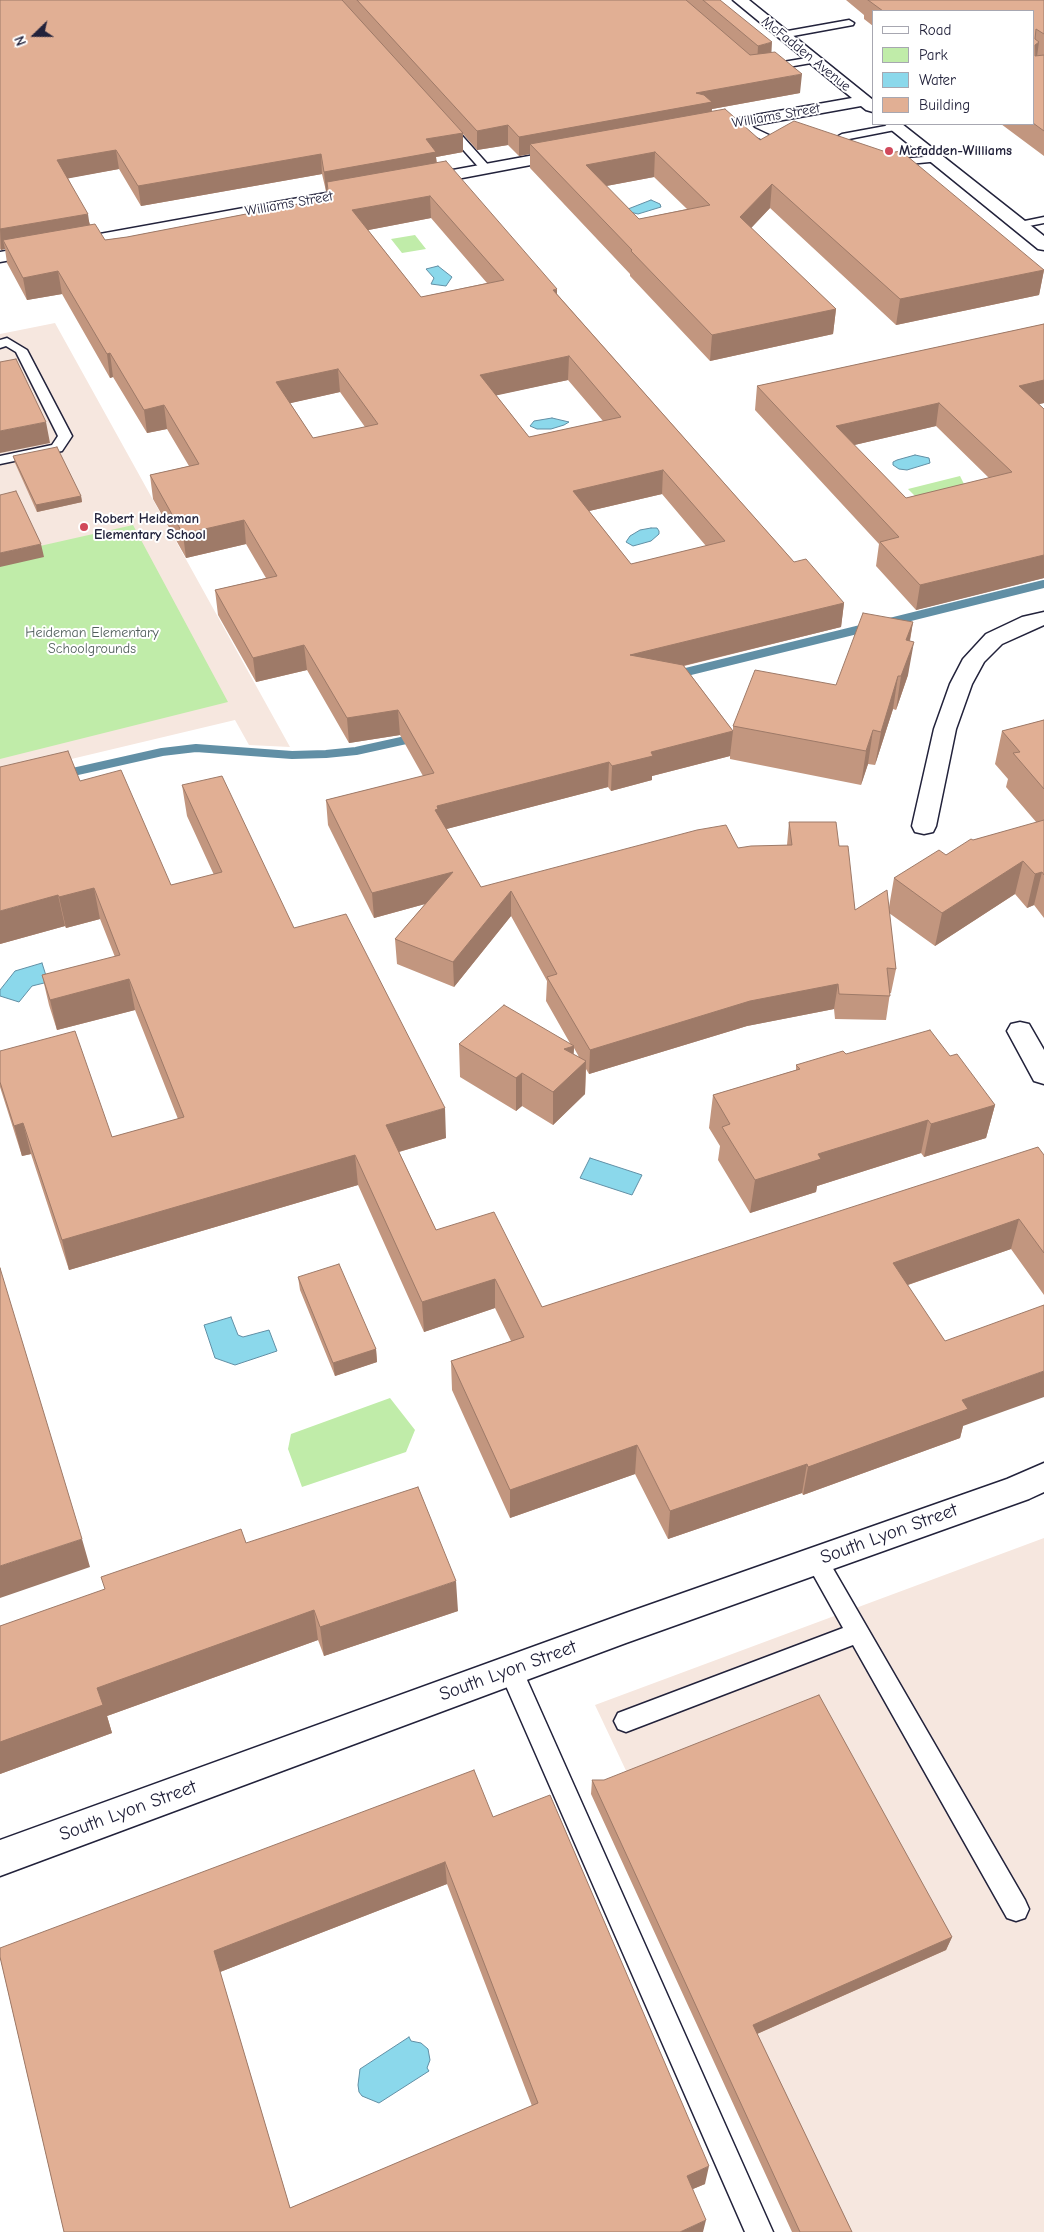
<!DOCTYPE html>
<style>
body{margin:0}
#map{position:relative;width:1044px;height:2232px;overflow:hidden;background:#fff;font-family:"Comic Neue",sans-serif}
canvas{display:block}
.legend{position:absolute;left:872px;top:10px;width:162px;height:115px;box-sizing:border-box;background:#fff;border:1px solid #a7a7b1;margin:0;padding:6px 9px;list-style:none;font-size:15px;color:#22223b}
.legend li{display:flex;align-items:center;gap:10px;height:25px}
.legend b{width:25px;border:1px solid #a7a7b1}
.north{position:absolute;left:10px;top:10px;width:50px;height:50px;-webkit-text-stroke:4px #fff;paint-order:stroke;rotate:248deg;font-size:14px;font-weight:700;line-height:20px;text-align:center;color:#22223b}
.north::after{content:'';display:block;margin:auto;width:18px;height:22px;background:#22223b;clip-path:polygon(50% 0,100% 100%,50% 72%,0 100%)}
</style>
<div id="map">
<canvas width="1044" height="2232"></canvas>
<ul class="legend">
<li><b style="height:6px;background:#fff"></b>Road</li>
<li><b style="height:14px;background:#c0eca9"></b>Park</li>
<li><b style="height:14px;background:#8bd8eb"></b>Water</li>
<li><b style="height:14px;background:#e1af94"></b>Building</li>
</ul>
<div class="north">N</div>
</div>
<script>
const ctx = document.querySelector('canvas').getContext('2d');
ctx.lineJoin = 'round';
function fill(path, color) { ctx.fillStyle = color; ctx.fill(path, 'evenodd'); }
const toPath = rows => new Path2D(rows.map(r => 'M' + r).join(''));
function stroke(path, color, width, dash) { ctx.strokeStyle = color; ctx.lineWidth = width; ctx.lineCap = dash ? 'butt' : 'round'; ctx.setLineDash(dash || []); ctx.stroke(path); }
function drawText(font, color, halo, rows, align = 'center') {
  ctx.font = font + ' "Comic Neue",sans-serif'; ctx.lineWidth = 4; ctx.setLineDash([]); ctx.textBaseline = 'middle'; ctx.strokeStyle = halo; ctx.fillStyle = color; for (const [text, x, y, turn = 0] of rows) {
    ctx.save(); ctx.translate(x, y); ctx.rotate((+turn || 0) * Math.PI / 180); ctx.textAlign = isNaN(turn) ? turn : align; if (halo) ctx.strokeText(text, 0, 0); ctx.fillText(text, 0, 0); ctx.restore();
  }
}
fill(toPath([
 [55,323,290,747,249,745,235,720,0,776,0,334],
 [1044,1538,1044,2232,844,2232,595,1705]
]), '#f6e7df');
fill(toPath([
 [415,235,426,249,402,253,391,239],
 [960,476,968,492,922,503,908,489],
 [133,525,228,702,0,759,0,555],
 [390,1398,415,1430,406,1452,302,1487,288,1449,291,1434]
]), '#c0eca9');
const water = toPath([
 [651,200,660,204,661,207,638,214,630,212,628,209,651,200],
 [438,266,452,277,446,286,431,284,434,278,426,269,438,266],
 [552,418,569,422,564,425,551,429,537,429,530,426,534,421,552,418],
 [915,455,929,458,930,463,907,470,899,469,893,465,893,462,897,460,915,455],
 [651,528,657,528,659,531,659,534,651,541,633,546,626,542,630,536,640,530,651,528],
 [42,963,48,982,32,986,19,1002,0,996,0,990,15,971,42,963],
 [590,1158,642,1175,632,1195,580,1178,590,1158],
 [231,1317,238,1335,243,1337,269,1330,277,1351,235,1365,215,1358,204,1325,231,1317],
 [409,2037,411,2041,421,2043,428,2049,430,2060,427,2068,429,2071,379,2103,362,2096,359,2092,358,2085,360,2069,409,2037]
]);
fill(water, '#8bd8eb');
stroke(water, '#618fa5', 1);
stroke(toPath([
 [886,623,1044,584],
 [674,675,869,627],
 [64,774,162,752,196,748,292,755,326,754,356,751,415,738]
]), '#618fa5', 8);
const lane = toPath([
 [849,20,854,23,853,25,782,38,777,35,782,32,849,20],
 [813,57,818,60,817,62,765,71,760,68,765,65,813,57],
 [743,119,747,120,754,128,771,136,790,135,795,138,790,141,765,141,746,132,738,122,743,119],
 [445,120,449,121,490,167,492,169,490,171,482,171,441,125,440,123,445,120],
 [896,124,901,127,900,129,849,139,829,147,824,144,842,134,896,124],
 [936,156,942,159,940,161,888,166,882,163,888,160,936,156],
 [1044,217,1044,223,1019,228,1013,225,1015,223,1044,217],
 [7,338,27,350,72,436,62,451,0,464,0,456,52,445,58,436,16,352,6,346,0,348,0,340,7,338],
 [816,1550,824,1553,1025,1900,1029,1909,1025,1918,1016,1921,1007,1918,853,1645,626,1732,618,1729,614,1721,618,1713,843,1628,805,1560,808,1553,816,1550],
 [511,1659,519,1662,773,2232,745,2232,499,1670,503,1662,511,1659]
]);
const street = toPath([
 [1044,612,1044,625,1002,644,984,662,972,684,956,729,936,826,933,832,924,834,915,832,912,826,934,729,950,684,963,659,986,634,1022,617,1044,612],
 [1020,1022,1029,1024,1044,1050,1044,1084,1034,1081,1007,1031,1011,1024,1020,1022]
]);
const secondary = toPath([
 [733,0,749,0,873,100,873,112,866,110,861,106,705,134,699,132,697,129,699,126,705,124,852,98,733,0],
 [884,124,902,124,1044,236,1044,250,1038,249,884,124],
 [567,149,573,151,575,154,573,157,420,186,414,185,412,181,414,177,420,176,567,149],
 [365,186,371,187,373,191,371,195,0,262,0,252,365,186],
 [1044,1463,1044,1492,1029,1499,626,1643,0,1876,0,1840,626,1613,1007,1479,1044,1463]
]);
stroke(lane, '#22223b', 3);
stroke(street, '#22223b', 3);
stroke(secondary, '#22223b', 3);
fill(lane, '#fff');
fill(street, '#fff');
fill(secondary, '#fff');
fill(toPath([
 [0,0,720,0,771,52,800,93,712,109,711,111,760,140,1044,270,1039,295,896,325,770,208,751,228,836,309,833,334,710,361,630,276,630,274,530,168,530,154,519,156,508,145,477,150,463,134,463,152,436,157,437,163,557,294,794,562,844,603,841,627,684,666,733,731,733,726,836,685,913,622,910,641,908,675,896,710,893,709,875,765,868,764,861,785,730,759,730,756,652,776,652,780,611,791,608,787,446,829,481,887,738,848,787,845,789,822,839,846,855,910,889,907,894,878,946,855,973,840,1037,823,1006,787,1008,779,995,764,1002,731,1044,720,1044,918,1034,905,1027,908,1015,894,935,946,889,913,896,969,891,993,890,993,886,1020,835,1019,834,1009,747,1026,589,1074,586,1069,585,1094,553,1125,522,1106,516,1111,460,1077,459,1044,571,1045,546,1001,547,981,511,916,454,987,397,964,395,939,425,904,374,918,328,825,326,800,423,776,400,735,349,743,307,670,256,682,218,615,215,590,266,578,246,544,186,558,153,499,150,475,189,466,167,429,147,433,113,377,110,378,62,294,27,300,7,263,5,249,1,250,0,249],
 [119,169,141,206,322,174,326,191,327,191,328,198,127,237,105,240,90,224,68,178],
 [654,177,687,209,639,219,606,186],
 [431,218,487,283,421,297,368,230],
 [568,380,603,421,529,437,496,395],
 [340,392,365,427,313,438,290,403],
 [662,494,706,546,631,564,589,511],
 [574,1048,579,1057,573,1054],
 [846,0,1044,0,1044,156,1001,124,1033,124,1033,11,873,11,873,26,864,19,864,15],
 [1044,324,1044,403,1039,404,1044,409,1044,578,916,610,876,566,879,544,755,410,757,386],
 [936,426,989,478,906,498,854,445],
 [13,456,81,496,82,502,37,512,15,463],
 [80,781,171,885,214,875,187,816,182,785,294,928,446,1138,399,1152,436,1230,542,1307,1044,1155,1044,1295,1011,1249,908,1285,963,1426,960,1438,803,1495,802,1493,668,1539,635,1474,510,1518,452,1390,451,1361,511,1341,495,1308,424,1332,358,1185,69,1270,31,1154,22,1156,0,1087,0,1051,112,1137,178,1119,135,1010,57,1030,49,1005,42,975,115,957,100,919,66,928,65,926,0,944],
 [846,1054,950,1056,995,1105,986,1138,924,1157,921,1153,817,1186,816,1192,750,1213,718,1160,720,1146,709,1128,713,1095,796,1070,796,1065],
 [298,1277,376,1349,377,1362,335,1376,300,1290],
 [246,1543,458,1611,324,1656,318,1640,107,1716,112,1733,0,1774,0,1626],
 [592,1780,952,1937,946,1950,757,2034,852,2232,792,2232,591,1794],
 [493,1817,705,2184,693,2189,64,2232,0,1957],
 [447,1884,532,2106,290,2208,220,1972]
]), '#c2967f');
fill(toPath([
 [772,42,771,61,757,65,758,46],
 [1039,42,1036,64,1035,45],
 [802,74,800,93,712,109,711,122,530,144,530,154,519,156,519,137,696,93],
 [508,125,508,145,477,150,477,131],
 [463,133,463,152,436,157,437,171,327,182,327,191,326,191,324,172,426,139],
 [116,150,119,169,60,180,57,160],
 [655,152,654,177,585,190,586,165],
 [321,154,322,174,141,206,138,186],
 [772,184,770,208,738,242,740,217],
 [430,196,431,218,353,233,352,210],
 [88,214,91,234,3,240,5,249,1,250,0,229],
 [1044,270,1039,295,896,325,900,299],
 [58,271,62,294,27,300,23,278],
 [557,289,557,312,553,290],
 [836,309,833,334,710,361,712,335],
 [110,353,113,377,110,378,107,354],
 [569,356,568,380,480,399,480,375],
 [338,369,340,392,278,406,276,382],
 [1044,380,1044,403,1014,410,1019,386],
 [939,403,936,426,833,450,836,426],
 [164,405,167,429,147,433,144,410],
 [46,422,50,443,0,453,0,431],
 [663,470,662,494,572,515,573,491],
 [81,496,82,502,37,512,36,505],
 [244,520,246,544,186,558,183,534],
 [41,544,44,557,0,567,0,553],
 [1044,555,1044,578,916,610,920,585],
 [844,603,841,627,629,679,630,655],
 [913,622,907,655,906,640],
 [914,642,908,675,896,710,901,676],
 [304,645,307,670,256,682,253,658],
 [898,676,893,709,875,765,881,732],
 [398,710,400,735,349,743,347,718],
 [873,730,868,764,861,785,866,751],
 [733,731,730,756,652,776,652,780,611,791,612,766,651,752],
 [609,762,608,787,439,831,435,810,437,806],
 [1023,861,1015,894,935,946,942,913],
 [453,872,454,896,374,918,372,893],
 [1042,872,1034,905,1027,908,1035,874],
 [94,888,100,919,66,928,59,897],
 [511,891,511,916,454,987,453,962],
 [58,895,65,926,0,944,0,911],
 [129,979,135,1010,57,1030,50,1000],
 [838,984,834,1009,747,1026,589,1074,590,1050,750,1001],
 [574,1046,573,1073,586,1061,585,1094,553,1125,553,1092,564,1049],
 [522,1073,522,1106,516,1111,516,1078],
 [995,1105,986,1138,924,1157,931,1124],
 [445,1108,446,1138,388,1155,386,1125],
 [928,1120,921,1153,817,1186,816,1192,750,1213,755,1180,818,1154],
 [23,1123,31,1154,22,1156,14,1126],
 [355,1155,358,1185,69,1270,62,1240],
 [1019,1219,1011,1249,887,1292,893,1263],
 [495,1279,495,1308,424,1332,422,1302],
 [376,1349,377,1362,335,1376,333,1363],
 [1044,1371,1044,1397,963,1426,960,1438,803,1495,808,1467,962,1400],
 [637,1445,635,1474,510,1518,510,1490],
 [807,1464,802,1493,668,1539,670,1511],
 [82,1539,90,1567,0,1598,0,1566],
 [456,1581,458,1611,324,1656,320,1627],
 [314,1610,318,1640,107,1716,112,1733,0,1774,0,1742,97,1688],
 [445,1862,447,1884,220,1972,214,1951],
 [952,1937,946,1950,750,2037,753,2025],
 [709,2166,705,2184,683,2193,687,2176],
 [706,2220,703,2232,680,2232]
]), '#9e7a68');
const building = toPath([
 [0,0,342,0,463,133,426,139,436,152,324,172,321,154,138,186,116,150,57,160,88,214,0,229,0,0],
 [357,0,686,0,750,55,775,52,802,74,696,93,704,95,712,102,519,137,508,125,477,131,357,0],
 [703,0,720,0,772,42,758,46,703,0],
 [868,0,1044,0,1044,34,1036,29,1035,39,1039,42,1035,45,1035,56,1044,55,1044,131,1033,123,1033,11,883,11,868,0],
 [725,109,760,140,794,121,889,153,901,151,1044,270,900,299,772,184,740,217,836,309,712,335,631,251,632,250,530,144,725,109],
 [655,152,710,205,639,219,586,165,655,152],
 [446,161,557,289,553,290,794,562,806,559,844,603,630,655,683,665,733,731,651,752,653,756,612,766,609,762,437,806,438,809,435,810,481,887,697,830,726,825,738,848,751,846,792,845,789,822,836,822,839,846,848,846,855,910,887,890,896,969,887,968,890,996,839,994,838,984,750,1001,590,1050,547,977,557,974,511,891,453,962,395,939,453,872,372,893,326,800,434,773,398,710,347,718,304,645,253,658,215,590,277,576,244,520,183,534,150,475,199,464,164,405,144,410,110,353,107,354,58,271,23,278,3,240,95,224,105,240,127,237,329,198,327,182,446,161],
 [430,196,504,280,421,297,352,210,430,196],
 [569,356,621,417,529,437,480,375,569,356],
 [338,369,378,424,313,438,276,382,338,369],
 [663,470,725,541,631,564,573,491,663,470],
 [1044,324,1044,380,1019,386,1044,409,1044,555,920,585,880,542,899,537,757,386,1044,324],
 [939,403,1012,472,906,498,836,426,939,403],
 [16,359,46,422,0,431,0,362,16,359],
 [57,447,81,496,36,505,13,456,57,447],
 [16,491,41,544,0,553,0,495,16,491],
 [863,613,913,622,906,640,914,642,901,676,898,676,881,732,873,730,866,751,733,726,755,670,836,685,863,613],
 [1044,720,1044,789,1013,753,1020,752,1002,731,1044,720],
 [68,751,80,781,121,770,171,885,222,872,182,785,222,776,294,928,346,914,445,1108,386,1125,436,1230,494,1212,542,1307,1038,1147,1044,1155,1044,1253,1019,1219,893,1263,945,1341,1044,1305,1044,1371,962,1400,968,1409,808,1467,807,1464,670,1511,637,1445,510,1490,451,1361,524,1337,495,1279,422,1302,355,1155,62,1240,23,1123,14,1126,0,1082,0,1051,75,1031,112,1137,184,1117,129,979,50,1000,42,975,120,955,94,888,59,897,58,895,0,911,0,767,68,751],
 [1044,820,1044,875,1042,872,1035,874,1023,861,942,913,894,878,939,850,946,855,971,839,973,840,1044,820],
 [504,1005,574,1046,564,1049,586,1061,553,1092,522,1073,516,1078,459,1044,504,1005],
 [930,1030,950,1056,957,1054,995,1105,931,1124,928,1120,818,1154,821,1159,755,1180,722,1127,730,1124,713,1095,800,1069,796,1065,843,1051,846,1054,930,1030],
 [339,1264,376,1349,333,1363,298,1277,339,1264],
 [0,1268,82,1539,0,1566,0,1268],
 [418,1487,456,1581,320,1627,314,1610,97,1688,103,1705,0,1742,0,1626,105,1589,101,1577,241,1529,246,1543,418,1487],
 [819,1695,952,1937,753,2025,852,2232,800,2232,592,1780,604,1780,819,1695],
 [474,1770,493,1817,550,1795,709,2166,687,2176,706,2220,680,2232,64,2232,0,1957,0,1948,474,1770],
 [445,1862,538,2103,290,2208,214,1951,445,1862]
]);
fill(building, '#e1af94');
stroke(building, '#9e7a68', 1);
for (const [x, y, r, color] of [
 [889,151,5,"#d1495b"],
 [84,527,5,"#d1495b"]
]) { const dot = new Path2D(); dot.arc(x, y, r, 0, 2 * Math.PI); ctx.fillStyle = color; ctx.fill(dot); stroke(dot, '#fff', 2); }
drawText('14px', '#22223b', '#fff', [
 ["McFadden Avenue",806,54,39],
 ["Williams Street",776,116,-10],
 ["Williams Street",289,204,-10]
]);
drawText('bold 14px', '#22223b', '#fff', [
 ["Mcfadden-Williams",899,151],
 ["Robert Heideman",94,519],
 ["Elementary School",94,535]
], 'left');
drawText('14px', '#515f5c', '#fff', [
 ["Heideman Elementary",92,633],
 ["Schoolgrounds",92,649]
]);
drawText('19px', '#22223b', '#fff', [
 ["South Lyon Street",889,1534,-20],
 ["South Lyon Street",508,1671,-20],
 ["South Lyon Street",128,1811,-20]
]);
</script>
